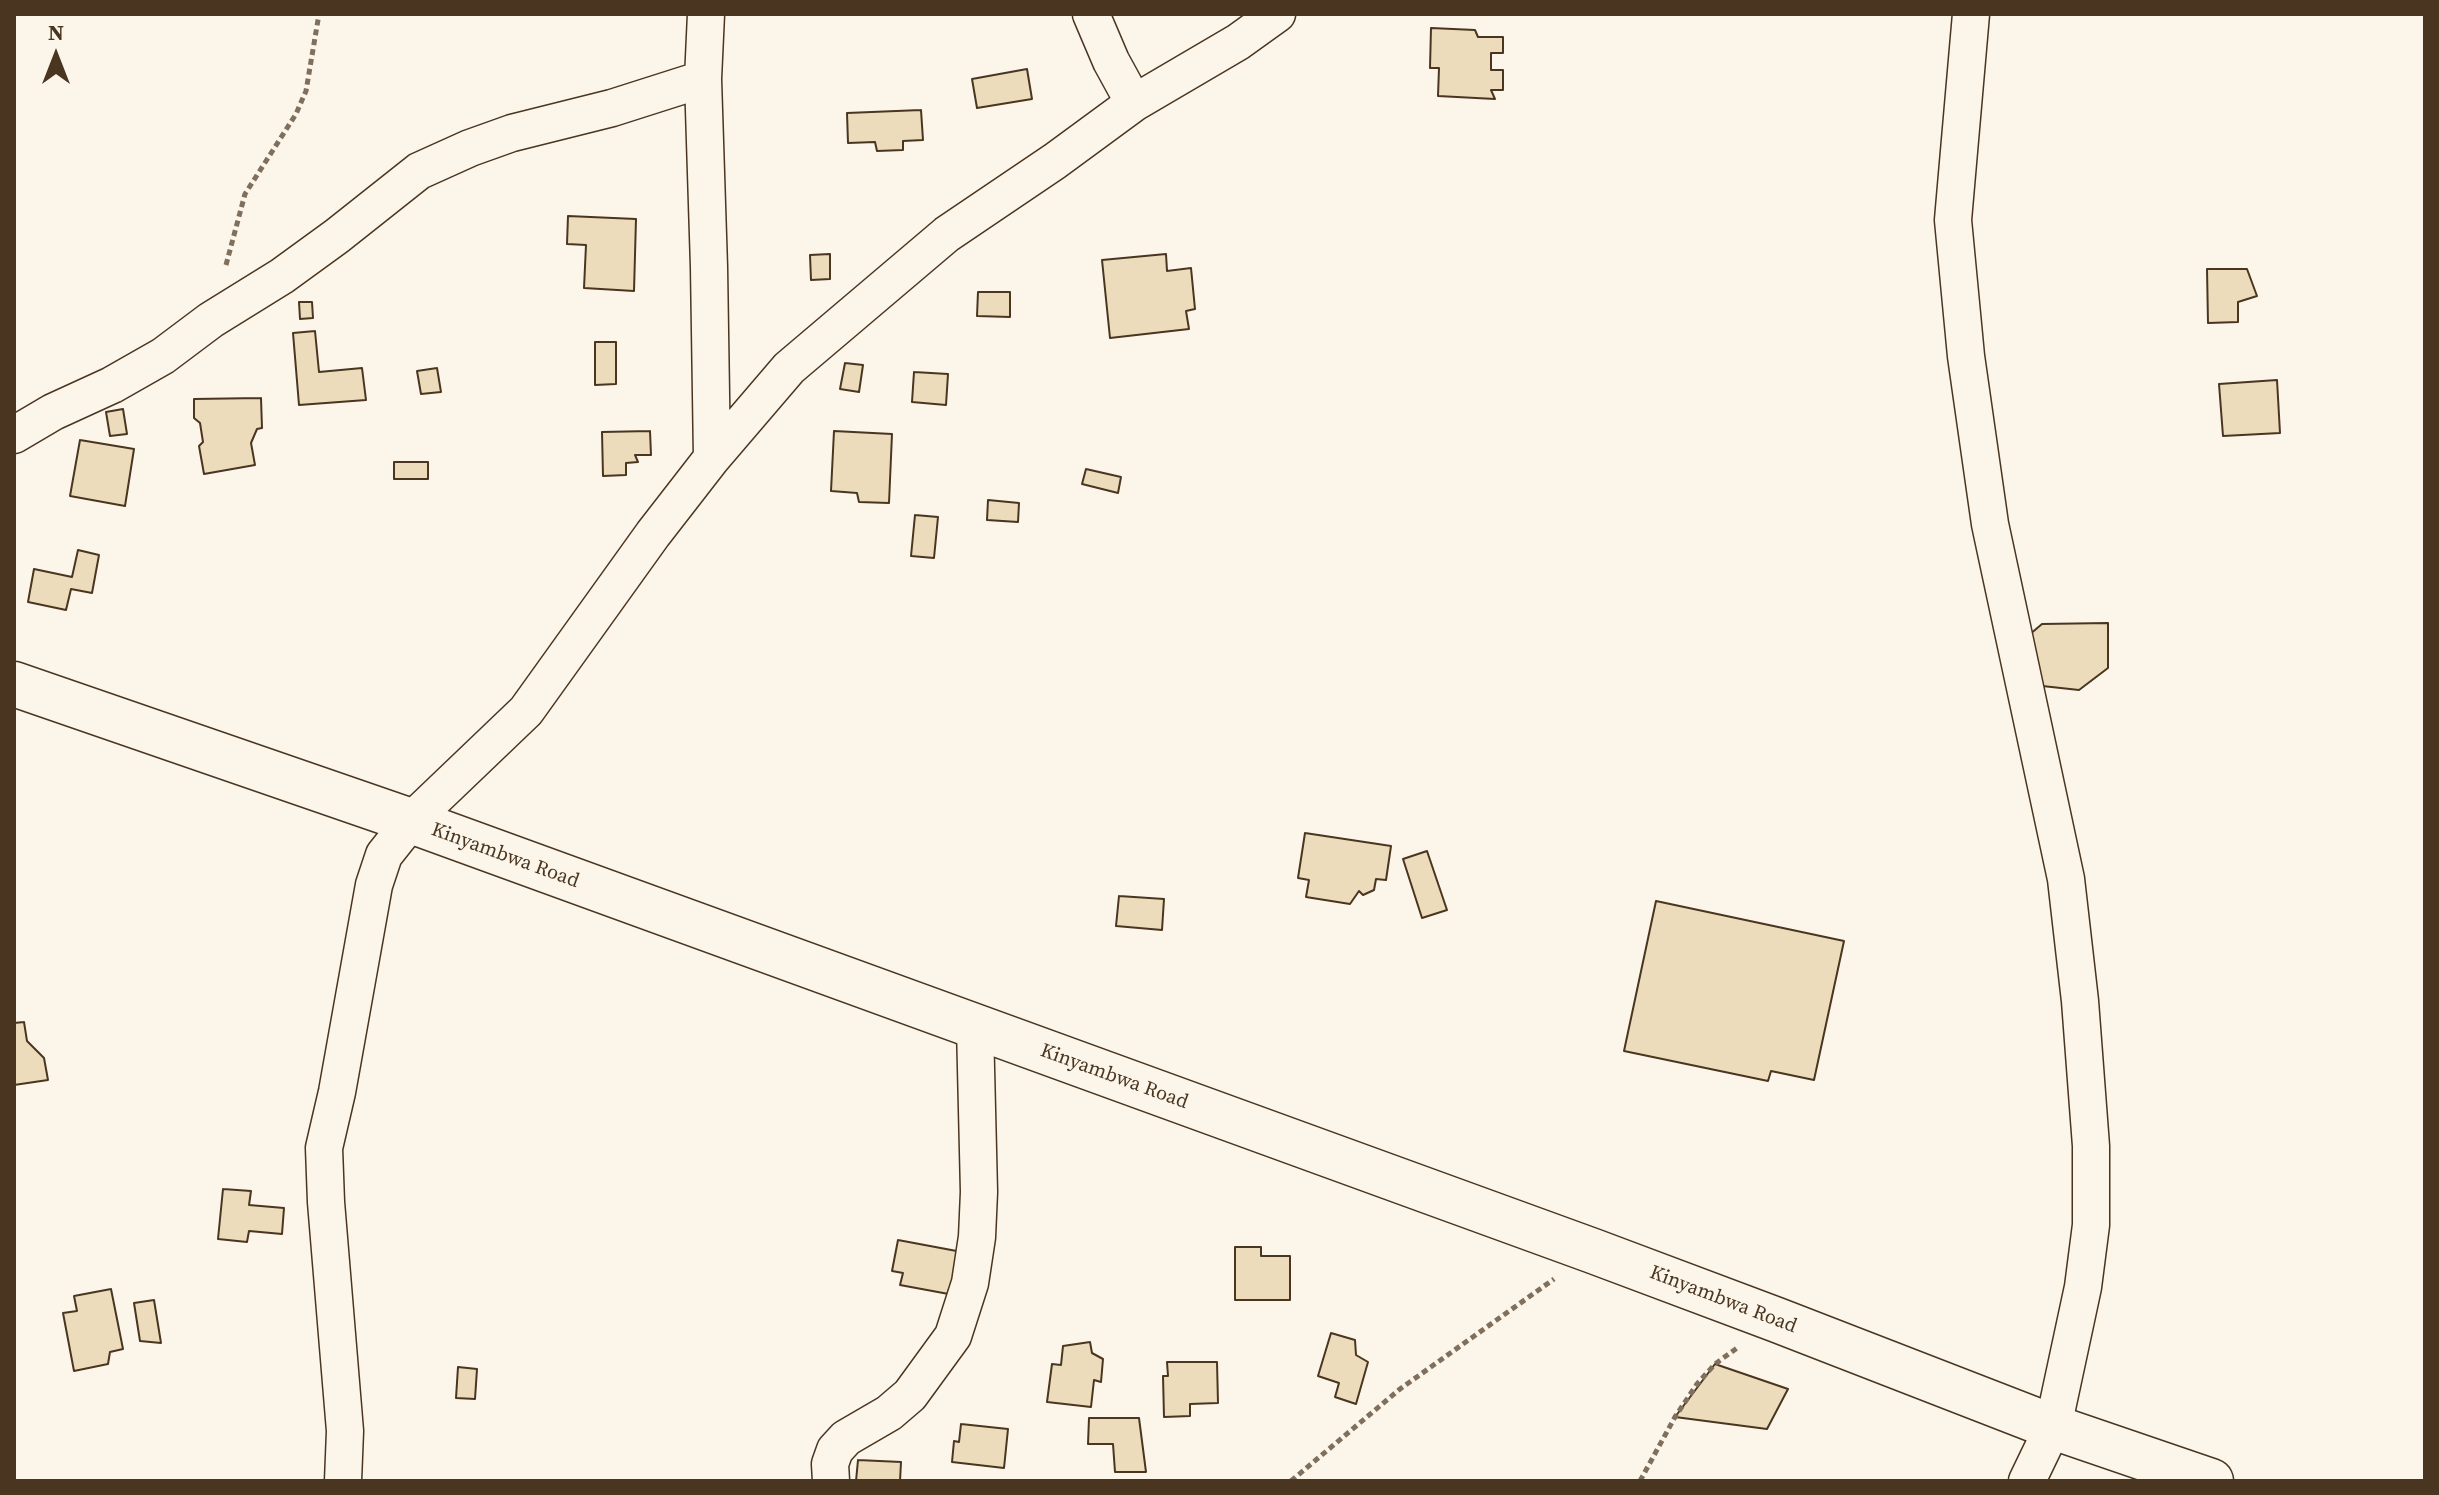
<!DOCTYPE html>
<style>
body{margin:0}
#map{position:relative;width:2439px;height:1495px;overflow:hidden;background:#fbf6e9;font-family:"Source Serif 4",serif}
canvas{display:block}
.frame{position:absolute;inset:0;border:16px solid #4a3520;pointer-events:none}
.north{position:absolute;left:16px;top:16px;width:80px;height:80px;-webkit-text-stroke:6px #fbf6e9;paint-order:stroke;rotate:0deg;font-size:22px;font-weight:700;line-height:32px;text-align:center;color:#4a3520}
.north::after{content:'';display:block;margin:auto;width:28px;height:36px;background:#4a3520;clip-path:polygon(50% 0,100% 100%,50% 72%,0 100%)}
</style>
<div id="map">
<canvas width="2439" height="1495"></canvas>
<div class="frame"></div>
<div class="north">N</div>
</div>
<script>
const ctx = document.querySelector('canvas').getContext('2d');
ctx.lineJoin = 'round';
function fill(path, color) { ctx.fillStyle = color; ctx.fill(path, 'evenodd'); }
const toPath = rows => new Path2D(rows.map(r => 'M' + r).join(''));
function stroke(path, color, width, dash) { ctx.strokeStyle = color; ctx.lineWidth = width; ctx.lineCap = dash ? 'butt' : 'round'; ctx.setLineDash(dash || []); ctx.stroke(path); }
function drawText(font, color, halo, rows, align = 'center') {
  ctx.font = font + ' "Source Serif 4",serif'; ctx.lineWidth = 6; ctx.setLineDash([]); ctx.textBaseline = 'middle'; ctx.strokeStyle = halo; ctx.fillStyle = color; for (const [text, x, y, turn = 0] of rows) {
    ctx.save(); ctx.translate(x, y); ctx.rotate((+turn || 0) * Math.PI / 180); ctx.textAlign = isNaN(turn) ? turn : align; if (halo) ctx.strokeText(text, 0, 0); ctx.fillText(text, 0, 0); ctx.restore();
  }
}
const building = toPath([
 [1431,28,1475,30,1478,37,1503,37,1503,53,1491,53,1491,70,1503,70,1503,90,1491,90,1495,99,1438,96,1439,68,1430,68,1431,28],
 [1027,69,1032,99,977,108,972,79,1027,69],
 [921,110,923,140,903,141,903,150,877,151,875,142,848,143,847,113,921,110],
 [568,216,636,219,634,291,584,288,586,245,567,244,568,216],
 [830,254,830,279,811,280,810,255,830,254],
 [1166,254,1167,271,1191,268,1195,309,1186,311,1189,329,1110,338,1102,260,1166,254],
 [2207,269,2247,269,2257,296,2238,302,2238,322,2208,323,2207,269],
 [978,292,1010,292,1010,317,977,316,978,292],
 [299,302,312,302,313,318,300,319,299,302],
 [315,331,319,372,362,368,366,400,299,405,293,333,315,331],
 [595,342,616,342,616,384,595,385,595,342],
 [845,363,863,365,859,392,840,389,845,363],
 [437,368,441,392,421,394,417,371,437,368],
 [914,372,948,374,946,405,912,402,914,372],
 [2277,380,2280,433,2223,436,2219,384,2277,380],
 [261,398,262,428,257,429,251,443,255,465,204,474,199,446,203,442,200,423,194,418,194,399,261,398],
 [123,409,127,434,110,436,106,412,123,409],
 [650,431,651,455,635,455,638,462,626,463,626,475,603,476,602,432,650,431],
 [834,431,892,434,889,503,859,502,857,493,831,491,834,431],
 [80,440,134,449,125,506,70,496,80,440],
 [394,462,428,462,428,479,394,479,394,462],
 [1086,469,1121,477,1118,493,1082,484,1086,469],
 [988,500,1019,503,1018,522,987,520,988,500],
 [915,515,938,517,934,558,911,556,915,515],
 [78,550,99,555,92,593,71,589,66,610,28,602,34,569,72,577,78,550],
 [2108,623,2108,668,2079,690,2024,684,2029,635,2042,624,2108,623],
 [1305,833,1391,846,1386,880,1376,879,1374,890,1363,895,1359,891,1350,904,1306,897,1309,880,1298,878,1305,833],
 [1427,851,1447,910,1422,918,1403,859,1427,851],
 [1119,896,1164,899,1162,930,1116,926,1119,896],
 [1656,901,1844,941,1814,1080,1771,1071,1768,1081,1624,1051,1656,901],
 [24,1022,27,1041,44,1058,48,1080,14,1085,14,1023,24,1022],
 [223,1189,251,1191,249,1205,284,1208,282,1234,249,1231,247,1242,218,1239,223,1189],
 [898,1240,962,1252,954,1295,900,1285,903,1273,892,1271,898,1240],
 [1235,1247,1261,1247,1261,1256,1290,1256,1290,1300,1235,1300,1235,1247],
 [111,1289,123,1349,110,1352,108,1364,74,1371,63,1313,77,1311,74,1296,111,1289],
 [154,1300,161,1343,140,1341,134,1303,154,1300],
 [1331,1333,1355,1340,1356,1355,1368,1362,1356,1404,1335,1397,1339,1383,1318,1376,1331,1333],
 [1090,1342,1092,1353,1103,1359,1101,1382,1094,1380,1091,1407,1047,1402,1052,1364,1061,1365,1063,1346,1090,1342],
 [1167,1362,1217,1362,1218,1403,1190,1404,1190,1416,1164,1417,1163,1376,1168,1376,1167,1362],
 [1715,1364,1788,1389,1767,1429,1675,1417,1715,1364],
 [458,1367,477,1369,475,1399,456,1398,458,1367],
 [1089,1418,1139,1418,1146,1472,1115,1472,1113,1444,1088,1444,1089,1418],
 [961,1424,1008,1429,1004,1468,952,1462,954,1441,959,1442,961,1424],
 [858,1460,901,1462,900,1481,856,1481,858,1460]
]);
fill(building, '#ecdcbc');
stroke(building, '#4a3520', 2);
const minor = toPath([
 [706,14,703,79,709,267,712,458],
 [1091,14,1111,61,1134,103],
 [1971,14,1953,220,1966,356,1990,524,2066,879,2080,1001,2091,1146,2091,1225,2083,1287,2053,1427,2027,1481],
 [14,435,53,412,112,385,163,356,211,320,282,276,337,236,419,171,470,148,512,133,612,108,703,79],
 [343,1481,345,1431,326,1202,324,1148,337,1092,374,885,384,855,411,821,526,711,653,534,712,458,789,368,947,234,1055,161,1134,103,1238,42,1277,14],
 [831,1481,830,1464,835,1450,846,1438,889,1413,910,1395,953,1336,970,1283,977,1237,979,1192,975,1027]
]);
const tertiary = toPath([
 [14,684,411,821,1593,1251,1777,1320,2053,1427,2211,1481]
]);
stroke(minor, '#4a3520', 39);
stroke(tertiary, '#4a3520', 47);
stroke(toPath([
 [226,265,245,194,296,114,306,91,319,14],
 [1291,1481,1400,1389,1554,1279],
 [1640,1481,1675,1417,1697,1384,1715,1364,1737,1348]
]), '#7f6f5c', 5, [6, 4]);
stroke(minor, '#fbf6e9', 36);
stroke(tertiary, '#fbf6e9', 44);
drawText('20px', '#4a3520', '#fbf6e9', [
 ["Kinyambwa Road",505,856,20],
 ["Kinyambwa Road",1114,1077,20],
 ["Kinyambwa Road",1723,1300,21]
]);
</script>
